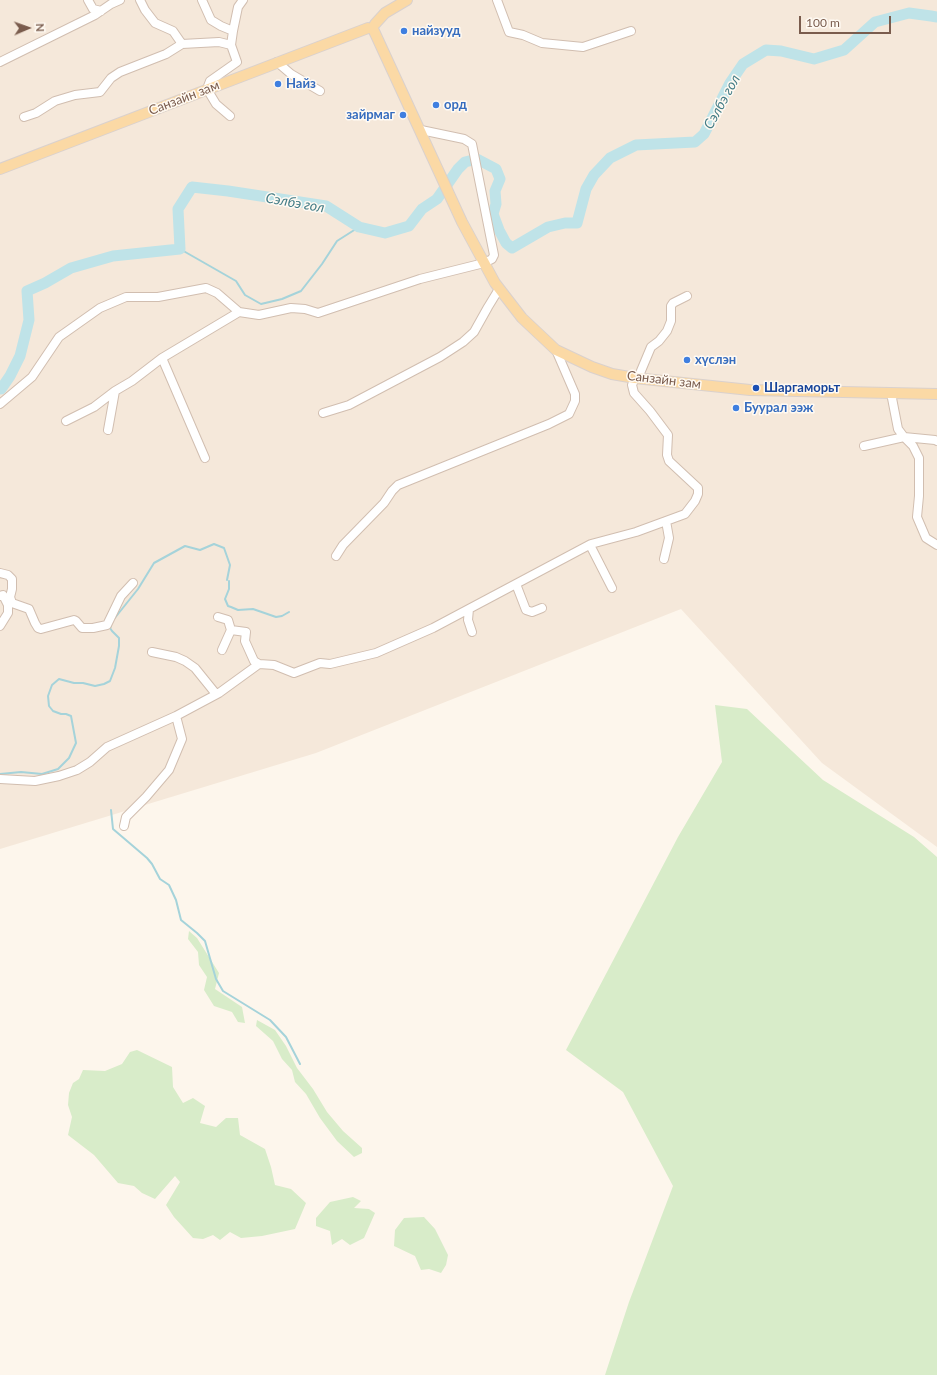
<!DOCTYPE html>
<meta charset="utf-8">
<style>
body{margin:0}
#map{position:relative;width:937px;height:1375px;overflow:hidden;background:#fdf6ec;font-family:Lato,sans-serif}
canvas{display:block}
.north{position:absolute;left:8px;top:8px;width:40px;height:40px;-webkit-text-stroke:3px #fffaf3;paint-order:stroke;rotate:88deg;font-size:11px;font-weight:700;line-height:16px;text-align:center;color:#7a5c4d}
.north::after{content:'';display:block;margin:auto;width:14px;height:18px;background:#7a5c4d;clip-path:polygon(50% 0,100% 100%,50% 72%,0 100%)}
.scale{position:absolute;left:799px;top:16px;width:92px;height:18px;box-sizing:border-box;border:2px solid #7a5c4d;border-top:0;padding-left:5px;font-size:12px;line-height:14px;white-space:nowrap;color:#7a5c4d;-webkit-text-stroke:3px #fffaf3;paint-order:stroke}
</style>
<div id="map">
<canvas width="937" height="1375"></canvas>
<div class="north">N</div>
<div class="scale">100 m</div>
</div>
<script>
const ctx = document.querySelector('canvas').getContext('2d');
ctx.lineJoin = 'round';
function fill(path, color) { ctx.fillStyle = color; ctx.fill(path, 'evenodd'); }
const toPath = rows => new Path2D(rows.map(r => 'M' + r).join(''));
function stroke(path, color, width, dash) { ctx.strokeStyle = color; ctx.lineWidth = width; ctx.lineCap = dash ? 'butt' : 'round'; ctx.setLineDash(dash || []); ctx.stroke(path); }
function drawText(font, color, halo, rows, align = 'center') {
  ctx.font = font + ' Lato,sans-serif'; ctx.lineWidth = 3; ctx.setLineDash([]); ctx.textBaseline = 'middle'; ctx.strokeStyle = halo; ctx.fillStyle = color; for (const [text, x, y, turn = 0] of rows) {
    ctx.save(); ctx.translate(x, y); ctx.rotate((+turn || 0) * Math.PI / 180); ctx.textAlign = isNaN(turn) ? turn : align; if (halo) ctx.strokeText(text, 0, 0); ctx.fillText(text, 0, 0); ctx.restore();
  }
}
fill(toPath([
 [0,0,937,0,937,847,822,763,681,609,316,753,0,849]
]), '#f5e8da');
fill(toPath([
 [715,705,747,709,823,780,914,837,937,857,937,1375,605,1375,629,1302,673,1186,623,1092,566,1050,678,837,722,762],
 [189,931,197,938,219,973,215,989,242,1007,245,1023,238,1022,232,1012,214,1006,204,990,207,977,199,965,198,952,188,939],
 [257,1020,275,1030,286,1046,297,1068,313,1089,327,1112,343,1131,362,1148,362,1153,354,1157,337,1141,320,1118,306,1094,295,1082,292,1070,282,1059,273,1041,256,1026],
 [137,1050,172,1067,173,1087,183,1103,193,1098,205,1106,200,1123,216,1127,226,1118,238,1118,240,1135,265,1149,271,1167,275,1185,291,1189,306,1203,295,1229,262,1236,241,1238,230,1232,220,1240,213,1235,203,1239,193,1238,174,1217,166,1205,180,1182,175,1176,155,1199,142,1193,134,1186,118,1183,94,1155,68,1135,72,1117,68,1105,69,1093,73,1083,79,1079,83,1070,105,1071,122,1064,130,1052],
 [353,1197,361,1201,354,1208,369,1209,375,1213,364,1238,350,1245,342,1239,332,1245,330,1231,316,1226,316,1218,330,1202],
 [424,1217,435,1229,448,1255,446,1265,441,1273,429,1269,421,1270,415,1256,394,1246,395,1230,404,1218]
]), '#d8ecc9');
stroke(toPath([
 [180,249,236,281,245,295,261,304,282,299,301,291,322,264,337,241,359,227],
 [229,581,229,589,225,599,228,606,231,607,238,610,253,609,276,617,282,616,289,612],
 [114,619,138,589,154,563,185,546,200,550,214,544,224,548,230,565,227,580],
 [0,774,21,772,42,774,58,769,69,758,76,743,71,716,66,714,61,714,53,711,49,706,48,696,52,685,59,679,74,683,83,683,95,686,104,684,110,681,115,668,119,646,119,638,112,631,110,628,111,626],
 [111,810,113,829,147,858,152,864,160,879,169,885,176,900,181,920,197,933,205,941,216,979,223,991,270,1020,286,1037,300,1064]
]), '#a5d3da', 2);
stroke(toPath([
 [0,389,1,389,10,376,20,356,29,320,27,291,45,283,71,268,113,256,180,249,178,209,192,187,228,191,326,206,359,227,385,233,409,226,422,209,437,199,458,169,465,162,477,159,496,169,500,179,495,191,496,204,493,214,499,230,506,243,512,248,548,227,565,223,577,223,586,189,594,175,610,158,636,145,695,142,704,134,730,83,743,64,766,50,781,51,814,59,844,50,875,22,909,13,931,16,937,17]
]), '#bfe3e8', 11);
const minor = toPath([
 [88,0,93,9,101,11],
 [140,0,145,10,155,23,173,31,182,44],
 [202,0,211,20,221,26,233,31],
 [497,0,509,32,523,35,542,43,583,47,631,31],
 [0,62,95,15,111,4,120,0],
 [277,62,291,74,320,91],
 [230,116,216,104,207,89,210,81,237,62,231,45,233,31,238,7,243,0],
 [24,117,36,113,55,101,75,95,100,92,111,78,120,72,166,54,182,44,219,42,231,45],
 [638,378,651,347,659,341,667,331,671,321,671,306,673,303,687,296],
 [891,393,898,429,904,437,913,446,919,458,919,496,917,517,926,538,937,545],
 [0,404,32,377,59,337,100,308,126,297,158,297,206,288,217,293,239,312],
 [323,413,349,405,440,357,463,342,474,332,488,307,499,289],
 [66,421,94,407,115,391],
 [108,430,115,391,132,381,162,358],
 [864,446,904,437,935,440,937,441],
 [205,458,162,358,239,312,259,315,291,308,305,309,318,313,420,279,484,263,492,259,494,255,472,144,464,139,421,130],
 [590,545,612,588],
 [336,556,343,545,384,503,392,491,398,485,549,424,569,414,575,401,575,394,556,350],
 [664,559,669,538,666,521],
 [0,573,8,575,12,579,12,589,10,597,12,603,29,609,35,623,38,628,41,629,74,620,76,621,82,628,93,628,107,625,121,596,133,583],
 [516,584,526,610,532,612,542,608],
 [0,596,3,595,8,605,8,613,0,626],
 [469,609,468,620,472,632],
 [218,617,228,620,231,630],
 [222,650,231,630,246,632,245,641,254,661,259,664],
 [152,652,176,657,185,661,195,668,216,694],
 [0,779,35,781,59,776,77,770,90,762,107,747,176,716,219,693,259,664,274,665,294,673,320,663,330,664,376,653,433,628,591,544,636,532,685,514,695,501,698,494,698,488,669,461,667,455,668,435,650,411,634,393,632,385,635,378],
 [124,826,126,817,146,797,169,770,182,739,176,716]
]);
const major = toPath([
 [375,24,385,13,407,0],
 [374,31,462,222,495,283,522,318,556,350,592,367,612,374,635,378,750,390,937,394],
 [0,169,368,28]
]);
stroke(minor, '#d1beb0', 10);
stroke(major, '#dad1cd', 12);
stroke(minor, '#fff', 8);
stroke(major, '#fbd9a5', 10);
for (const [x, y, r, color] of [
 [404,31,4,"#3f7fe0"],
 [278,84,4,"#3f7fe0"],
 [436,105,4,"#3f7fe0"],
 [403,115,4,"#3f7fe0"],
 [687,360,4,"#3f7fe0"],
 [756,388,4,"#1a4fb4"],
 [736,408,4,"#3f7fe0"]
]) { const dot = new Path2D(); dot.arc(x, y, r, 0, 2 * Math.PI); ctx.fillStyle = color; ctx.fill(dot); stroke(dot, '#fffaf3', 1.5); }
drawText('bold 13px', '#366cbe', '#fffaf3', [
 ["найзууд",412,31],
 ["Найз",286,84],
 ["орд",444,105],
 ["зайрмаг",395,115,"right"],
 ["хүслэн",695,360],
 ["Буурал ээж",744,408]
], 'left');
drawText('13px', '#7a5c4d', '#fffaf3', [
 ["Санзайн зам",184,98,-21],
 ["Санзайн зам",664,380,7]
]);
drawText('bold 13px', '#164399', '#fffaf3', [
 ["Шаргаморьт",764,388]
], 'left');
drawText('italic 14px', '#437c86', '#fffaf3', [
 ["Сэлбэ гол",722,102,-61],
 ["Сэлбэ гол",295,203,10]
]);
</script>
